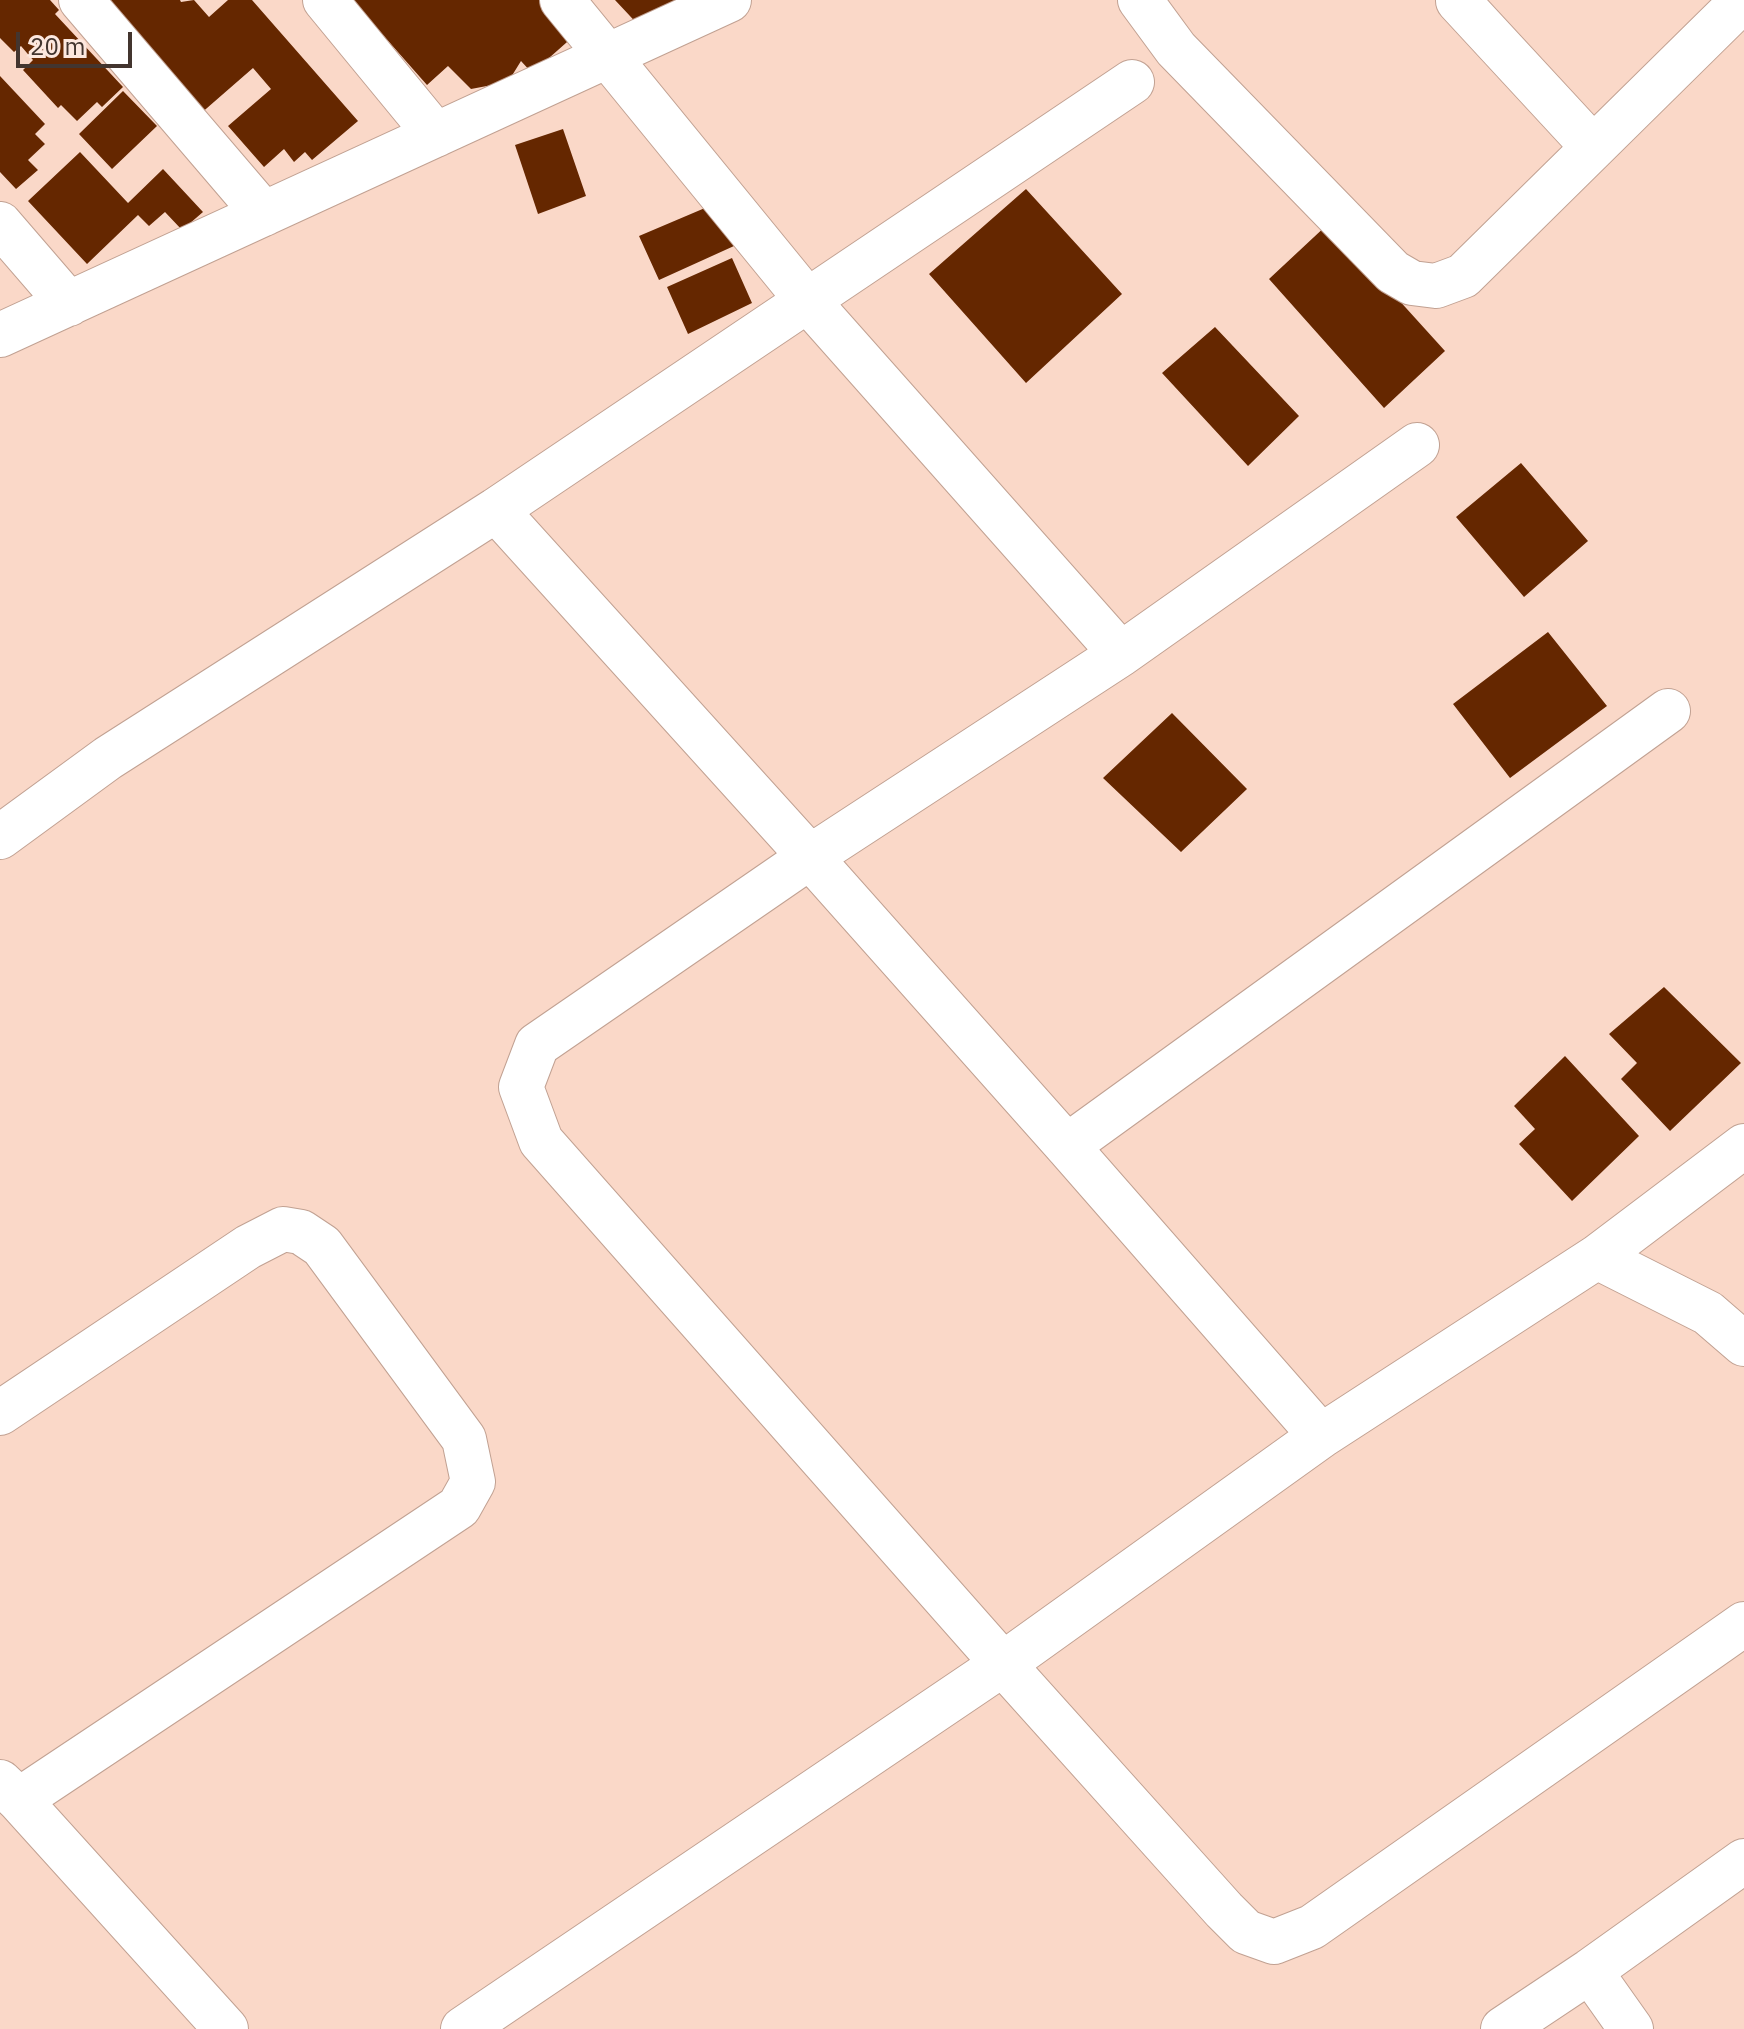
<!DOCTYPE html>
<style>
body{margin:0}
#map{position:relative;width:1744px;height:2029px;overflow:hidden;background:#fad8c8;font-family:"IBM Plex Sans",sans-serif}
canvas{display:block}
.scale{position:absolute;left:16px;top:32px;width:116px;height:36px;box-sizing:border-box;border:4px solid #43352f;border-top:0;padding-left:10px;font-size:24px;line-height:28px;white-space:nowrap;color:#43352f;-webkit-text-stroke:6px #fde8df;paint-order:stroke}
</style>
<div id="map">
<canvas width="1744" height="2029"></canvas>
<div class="scale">20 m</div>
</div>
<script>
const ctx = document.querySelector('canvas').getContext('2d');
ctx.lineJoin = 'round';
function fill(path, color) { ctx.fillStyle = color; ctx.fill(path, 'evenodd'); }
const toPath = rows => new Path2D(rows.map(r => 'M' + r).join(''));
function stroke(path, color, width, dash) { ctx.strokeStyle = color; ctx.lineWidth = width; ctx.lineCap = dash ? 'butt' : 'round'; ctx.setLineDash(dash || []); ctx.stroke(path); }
fill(toPath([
 [0,0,50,0,59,10,55,14,123,87,102,107,97,102,77,121,61,105,58,108,23,70,33,60,21,46,14,52,0,38],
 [108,0,180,0,181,2,194,0,209,17,228,0,252,0,358,121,312,160,305,152,294,162,284,149,264,167,228,126,271,89,253,68,199,115],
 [352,0,544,0,575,35,532,73,521,61,508,82,471,89,448,66,427,85],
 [615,0,677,0,644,31],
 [0,76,45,124,35,134,45,144,28,160,38,170,16,189,0,172],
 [123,91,157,126,112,169,79,134],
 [563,129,586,196,538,214,515,145],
 [80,152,128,203,163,169,203,212,182,230,165,212,149,226,138,215,87,264,28,201],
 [1026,189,1122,294,1026,383,929,274],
 [712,205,734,246,659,280,639,236],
 [1329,223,1445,351,1384,408,1269,279],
 [732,258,752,303,688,334,667,287],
 [1215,327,1299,416,1248,466,1162,373],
 [1521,463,1588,541,1524,597,1456,517],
 [1548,632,1607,706,1510,778,1453,704],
 [1172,713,1247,789,1181,852,1103,778],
 [1664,987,1741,1063,1670,1131,1621,1079,1637,1063,1609,1034],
 [1565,1056,1639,1136,1572,1201,1519,1144,1535,1129,1514,1106]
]), '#652700');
const minor = toPath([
 [81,0,264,214],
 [325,0,436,135],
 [562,0,807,300,1121,654],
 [1140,0,1176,49,1393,272,1412,283,1436,286,1463,276,1743,0],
 [1458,1,1593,147],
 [0,224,69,304],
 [0,335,729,0],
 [1417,445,1121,654,810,857,537,1045,521,1087,541,1141,1003,1664,1224,1910,1246,1932,1274,1942,1312,1927,1744,1624],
 [496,510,810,857,1067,1146,1321,1436],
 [0,837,108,758,496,510,1132,82],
 [1067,1146,1668,711],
 [1597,1257,1708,1313,1744,1344],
 [0,1413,248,1247,283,1229,301,1232,322,1246,464,1439,473,1482,459,1507,19,1800],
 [0,1782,19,1800,226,2029],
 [1590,1971,1631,2029],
 [463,2029,1003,1664,1321,1436,1597,1257,1744,1146],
 [1503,2029,1590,1971,1744,1861]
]);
stroke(minor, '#c1a192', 46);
stroke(minor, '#fff', 44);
</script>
